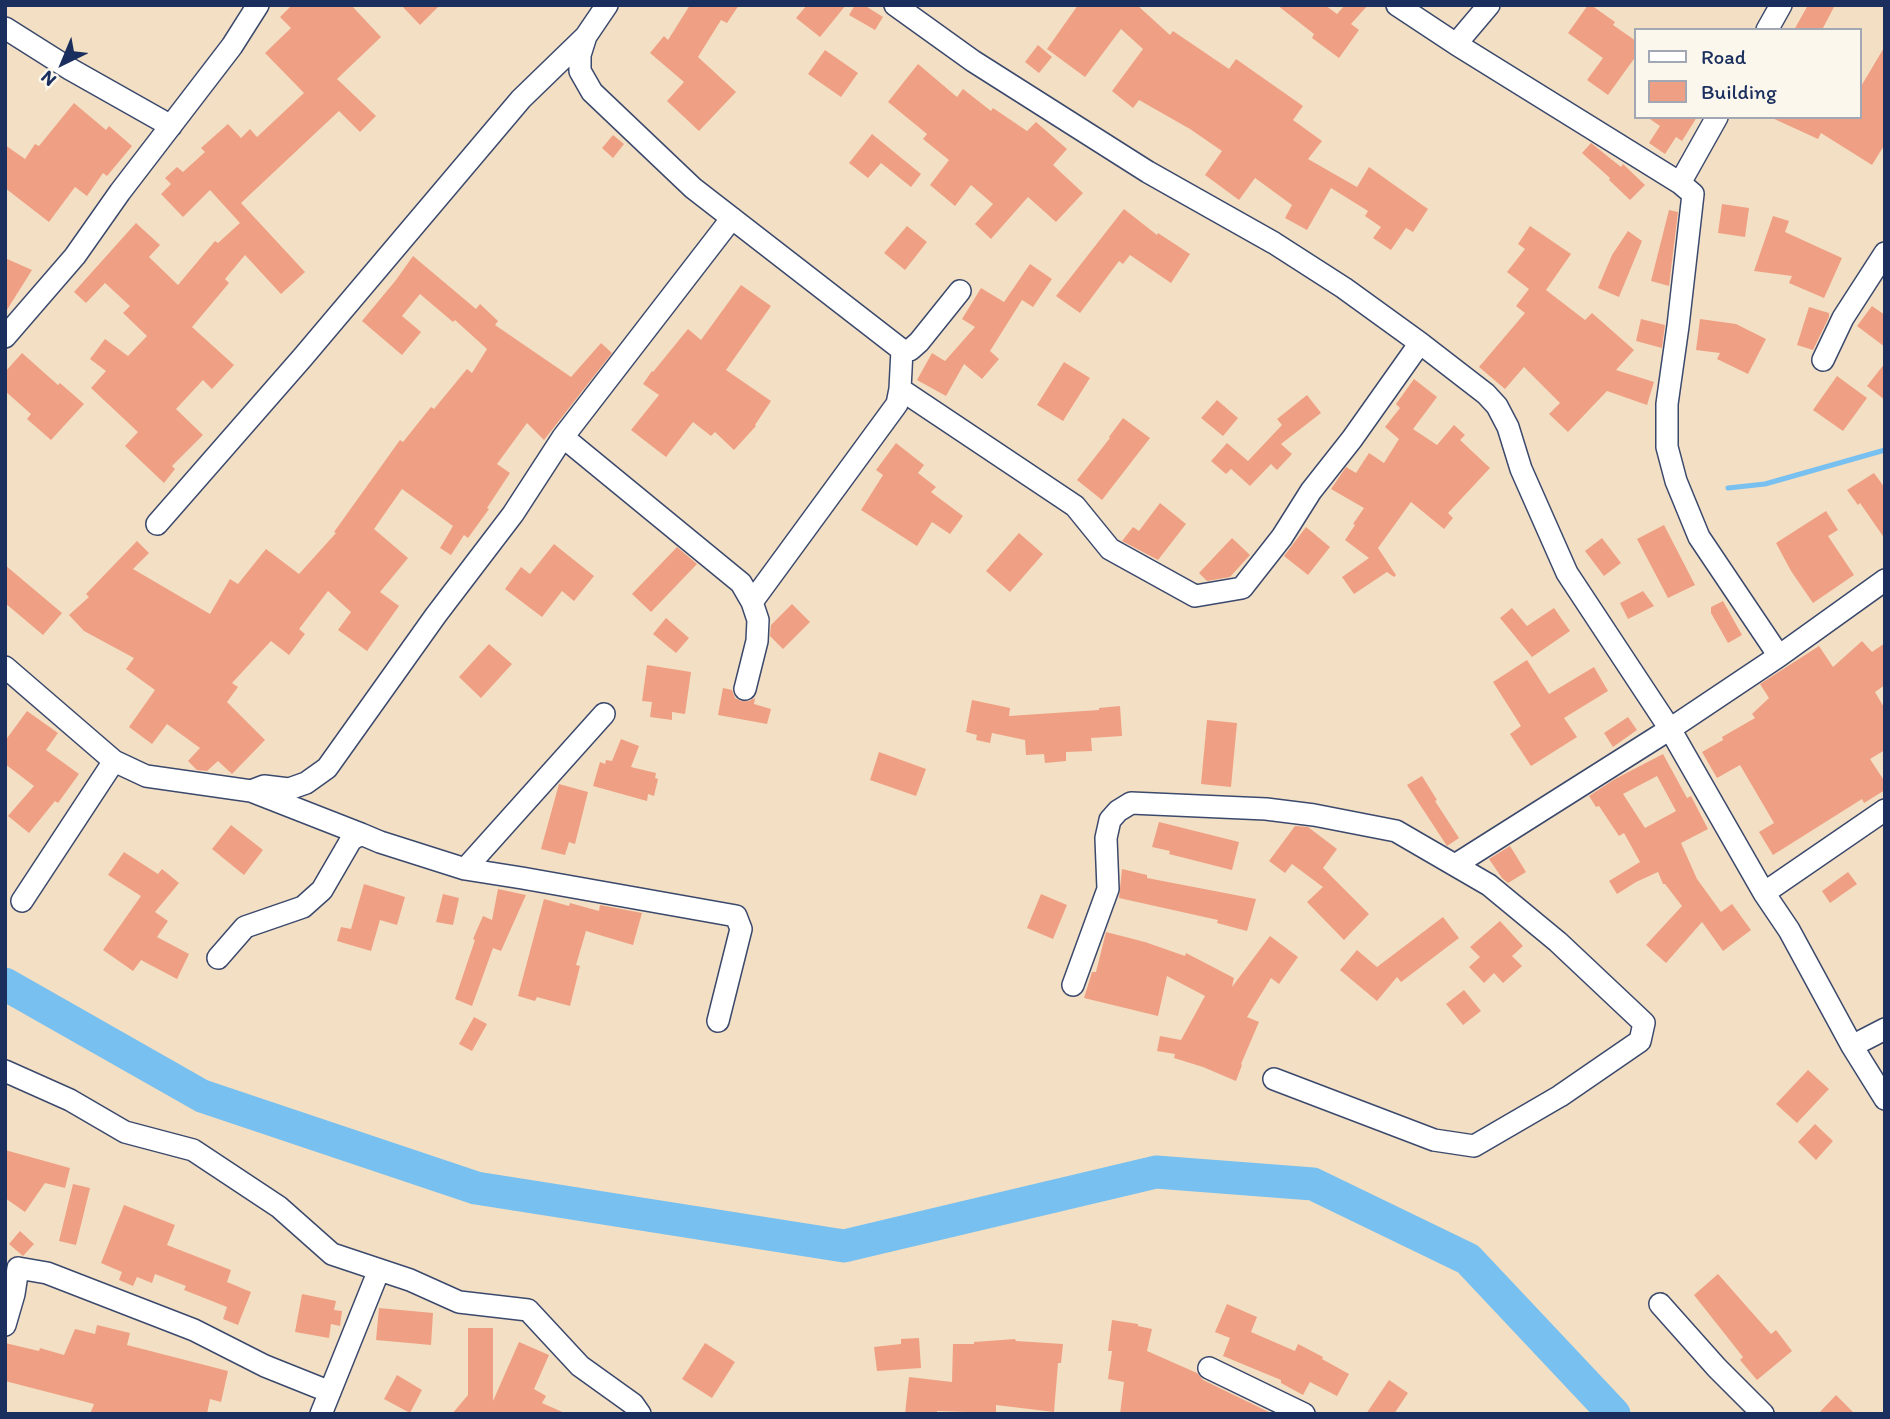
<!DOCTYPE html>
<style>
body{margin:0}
#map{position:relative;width:1890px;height:1419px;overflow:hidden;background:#f3dfc3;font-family:Itim,sans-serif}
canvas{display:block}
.frame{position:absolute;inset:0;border:7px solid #1b2f5e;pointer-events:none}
.legend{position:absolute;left:1634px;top:28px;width:228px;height:91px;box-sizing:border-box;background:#fbf7ec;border:2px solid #a1a7b3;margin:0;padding:9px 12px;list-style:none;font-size:21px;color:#1b2f5e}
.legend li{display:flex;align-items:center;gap:14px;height:35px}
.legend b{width:35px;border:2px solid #a1a7b3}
.north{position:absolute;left:28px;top:28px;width:70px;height:70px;-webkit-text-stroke:5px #fbf7ec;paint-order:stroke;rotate:223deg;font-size:19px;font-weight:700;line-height:28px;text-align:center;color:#1b2f5e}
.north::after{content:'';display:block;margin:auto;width:24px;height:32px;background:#1b2f5e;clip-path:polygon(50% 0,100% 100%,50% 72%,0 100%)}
</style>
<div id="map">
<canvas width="1890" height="1419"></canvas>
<div class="frame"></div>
<ul class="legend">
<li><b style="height:9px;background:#fff"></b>Road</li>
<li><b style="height:19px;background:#efa084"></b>Building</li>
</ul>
<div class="north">N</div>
</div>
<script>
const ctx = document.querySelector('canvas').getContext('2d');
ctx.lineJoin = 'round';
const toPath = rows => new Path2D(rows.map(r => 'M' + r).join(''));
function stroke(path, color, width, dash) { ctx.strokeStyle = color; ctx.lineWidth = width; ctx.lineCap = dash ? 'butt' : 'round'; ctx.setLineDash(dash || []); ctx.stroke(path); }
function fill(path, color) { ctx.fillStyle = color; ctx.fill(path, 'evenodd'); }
stroke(toPath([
 [1728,488,1765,484,1885,450]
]), '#77c0f0', 5);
stroke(toPath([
 [5,984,202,1096,476,1188,844,1246,1156,1172,1313,1184,1468,1259,1614,1414]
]), '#77c0f0', 33);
fill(toPath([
 [292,5,351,5,381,37,337,79,376,116,360,132,339,111,241,203,305,272,281,294,245,255,225,279,229,283,192,327,234,365,212,389,203,380,176,409,203,435,172,466,175,469,164,483,125,446,138,432,91,388,106,371,90,359,105,339,128,356,147,336,123,313,130,306,105,283,86,303,74,292,136,223,160,245,149,257,178,285,215,241,218,243,240,223,210,190,183,217,161,194,171,184,165,178,177,167,183,172,205,152,201,148,228,124,241,138,250,129,257,137,304,93,265,53,291,28,280,17],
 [401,5,440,5,420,25],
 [690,5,739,5,727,23,721,20,698,57,736,92,699,131,667,101,684,82,650,53,664,36,668,40],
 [807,5,846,5,820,37,796,18],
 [855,5,864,5,883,17,875,30,849,15],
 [1078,5,1137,5,1170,35,1173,31,1229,69,1236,59,1303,106,1293,120,1322,141,1308,159,1357,187,1369,167,1428,209,1413,232,1406,228,1391,250,1373,238,1381,227,1365,216,1368,211,1331,188,1307,230,1285,218,1292,205,1255,178,1239,200,1205,175,1222,151,1190,129,1139,100,1133,108,1112,91,1143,49,1121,29,1085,77,1047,49],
 [1277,5,1325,5,1337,14,1345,5,1368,5,1351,24,1359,30,1339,58,1312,38,1314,34],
 [1588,5,1591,5,1615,22,1613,25,1636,41,1636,56,1608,95,1587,80,1603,58,1568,33],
 [1808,5,1835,5,1822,30,1794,30],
 [1038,45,1052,57,1039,73,1025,62],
 [1885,46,1885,144,1872,165,1821,133,1818,139,1770,117,1860,117,1860,88],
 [825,50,858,73,841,97,808,74],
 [918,64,957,97,963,89,991,111,993,108,1027,131,1036,122,1067,149,1053,165,1083,193,1056,222,1028,197,991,239,975,224,993,204,971,185,955,206,930,185,949,160,923,139,927,134,888,102],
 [74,103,106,130,109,126,132,146,107,176,103,173,87,196,75,187,49,222,5,188,5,145,25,159,35,144,39,146],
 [1647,117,1697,117,1682,141,1676,137,1665,154,1649,143,1660,126],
 [872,134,921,174,911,187,881,163,868,178,849,163],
 [613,135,624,144,613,158,602,148],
 [1591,143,1621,167,1623,164,1645,185,1630,200,1609,180,1610,178,1582,153],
 [1722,204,1749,208,1745,237,1718,233],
 [1124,209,1157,235,1158,233,1190,254,1171,283,1130,255,1123,264,1119,261,1080,313,1056,296],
 [1669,210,1678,212,1669,286,1651,281],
 [1773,216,1789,221,1785,232,1842,258,1824,298,1789,283,1792,276,1754,271],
 [907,226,927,242,905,270,884,253],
 [1530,226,1571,254,1546,290,1585,320,1592,313,1634,350,1616,370,1654,382,1647,405,1607,391,1568,432,1549,414,1560,403,1524,367,1505,389,1479,367,1525,313,1516,306,1529,289,1507,272,1525,249,1518,244],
 [1628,231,1642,241,1619,297,1598,288,1612,255],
 [413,256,476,309,480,304,498,321,495,325,571,377,601,343,612,353,544,440,527,423,497,464,510,473,487,508,489,509,468,538,464,535,451,555,440,548,453,526,402,489,374,529,408,558,380,592,399,606,367,651,338,630,351,612,328,591,299,629,305,634,289,655,271,641,232,683,238,687,227,702,265,740,232,774,218,761,207,771,197,770,188,761,200,748,167,724,152,744,129,727,155,690,126,669,134,658,84,631,69,615,89,597,86,594,137,541,149,553,133,569,210,614,230,579,238,584,266,549,299,574,336,533,334,532,400,440,403,442,431,407,434,409,467,369,472,373,487,349,455,320,453,322,420,294,402,316,421,332,402,355,362,321,396,280],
 [5,258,32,270,5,313],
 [1030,264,1052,279,1033,307,1022,300,990,351,999,359,982,379,964,364,946,396,917,380,932,353,945,361,975,327,962,319,981,288,1004,302],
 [741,285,771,306,726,370,771,401,755,425,756,426,734,450,715,432,711,436,693,422,666,457,631,430,659,395,643,384,652,371,653,372,688,329,701,340],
 [1872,306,1885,315,1885,347,1857,326],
 [1809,307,1829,313,1829,317,1813,350,1797,345],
 [1641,319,1665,325,1662,348,1636,341],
 [1700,319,1736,324,1766,339,1748,374,1717,359,1720,353,1696,350],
 [22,353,58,385,60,383,84,404,51,440,27,419,31,414,5,391,5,372],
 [1064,362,1090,378,1063,421,1037,405],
 [1885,363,1885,400,1867,386],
 [1837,376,1867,398,1843,431,1813,410],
 [1414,379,1437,397,1413,429,1437,445,1454,425,1465,435,1460,440,1490,468,1448,513,1453,518,1444,529,1411,502,1378,548,1396,575,1394,577,1387,572,1354,594,1342,577,1369,558,1345,540,1355,525,1353,524,1364,508,1331,489,1346,467,1356,473,1369,453,1384,463,1399,439,1385,427,1400,408,1396,404],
 [1307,395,1321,413,1281,444,1292,454,1277,470,1271,464,1250,486,1231,469,1226,474,1211,461,1227,443,1248,461,1282,425,1277,419],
 [1217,400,1238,418,1223,436,1201,418],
 [1123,418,1150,438,1102,500,1077,480,1110,438,1109,437],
 [896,443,924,465,918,473,936,487,931,492,963,516,950,534,932,522,917,546,861,510,883,475,876,470],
 [1874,473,1885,488,1885,539,1860,503,1858,505,1847,490],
 [1160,503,1186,524,1158,560,1122,541,1133,527,1139,531],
 [1826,511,1838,530,1828,536,1854,575,1813,603,1791,571,1776,543],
 [1664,525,1695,585,1668,598,1637,539],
 [1306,527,1330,547,1308,575,1284,556],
 [1019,533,1043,554,1010,592,986,571],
 [1232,538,1250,555,1230,577,1207,581,1199,573],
 [1602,538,1621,563,1604,576,1585,551],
 [554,544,594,576,574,601,562,591,542,617,505,589,521,567,530,574],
 [677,547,697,564,651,612,632,594],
 [5,565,62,613,43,635,5,603],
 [1643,591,1654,606,1628,619,1620,603],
 [1723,601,1742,635,1728,643,1711,613,1711,607],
 [792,604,810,622,783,649,770,636,771,625],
 [1512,608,1527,626,1554,608,1570,631,1532,657,1500,618],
 [666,618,689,638,676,653,653,634],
 [1862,641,1872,652,1885,643,1885,685,1875,692,1885,709,1885,750,1870,759,1885,782,1885,790,1864,803,1862,799,1773,855,1759,832,1774,823,1740,765,1717,778,1702,752,1723,740,1722,737,1755,718,1752,714,1769,698,1760,684,1819,646,1833,667],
 [489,644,512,664,481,698,459,677],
 [1527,660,1549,694,1594,667,1608,691,1564,718,1577,737,1531,766,1510,734,1521,726,1493,682],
 [647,665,691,672,685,714,672,712,672,720,650,717,652,702,642,701],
 [723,688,732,690,735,698,741,701,749,701,755,698,754,704,771,709,767,724,718,715],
 [972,700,1010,708,1009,716,1099,710,1099,708,1120,706,1122,736,1091,738,1092,751,1066,752,1066,761,1045,763,1044,754,1026,755,1025,740,992,733,990,743,976,740,977,735,966,732],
 [27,711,58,733,46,750,79,774,58,803,55,801,29,833,8,816,34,786,5,764,5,741],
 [1628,717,1637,730,1613,747,1604,733],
 [1207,720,1237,723,1231,787,1201,784],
 [621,739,639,746,631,767,656,773,655,778,658,779,654,796,648,794,647,801,593,786,600,762,605,764,606,760,612,761],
 [879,752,926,769,916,796,870,780],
 [1663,754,1687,798,1691,796,1708,829,1681,843,1697,879,1721,912,1732,904,1751,930,1723,951,1702,922,1666,963,1646,945,1682,906,1665,884,1663,884,1658,872,1636,882,1617,894,1609,881,1640,862,1624,833,1619,836,1599,806,1596,807,1589,796,1615,779],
 [1657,776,1676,811,1645,828,1623,794],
 [1422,776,1437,800,1435,801,1459,838,1447,846,1407,785],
 [559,784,588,792,575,844,569,842,565,855,541,849],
 [1159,822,1239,842,1232,870,1169,854,1170,851,1152,847],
 [231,825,263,850,244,875,212,849],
 [1295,826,1308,827,1337,849,1323,868,1369,914,1344,940,1307,902,1323,887,1292,864,1285,873,1269,861],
 [1510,846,1526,872,1508,883,1502,878,1489,859],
 [124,852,158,874,162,869,179,883,155,912,168,921,157,937,189,954,177,979,141,960,133,971,103,950,141,896,108,875],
 [1122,869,1147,875,1147,878,1256,899,1247,931,1217,923,1218,920,1119,898],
 [1848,872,1857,884,1830,903,1822,891],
 [364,884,405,897,397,925,380,920,371,951,337,941,341,927,351,929],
 [498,889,526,895,501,951,493,948,472,1006,455,999,475,940,473,939,483,916,492,920],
 [443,894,459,898,453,925,436,922],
 [1041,894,1067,905,1053,939,1027,928],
 [544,899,569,906,570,903,599,911,600,905,642,913,633,945,586,931,576,965,580,966,570,1006,537,997,535,1001,518,996],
 [1443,917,1459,938,1401,982,1397,977,1377,1001,1340,970,1357,950,1377,967],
 [1500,921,1523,946,1512,956,1522,966,1503,983,1494,973,1484,983,1469,967,1480,957,1470,947],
 [1106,932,1145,942,1185,956,1186,953,1234,978,1232,987,1270,936,1298,957,1279,984,1271,978,1247,1017,1259,1022,1241,1064,1242,1065,1236,1081,1203,1067,1174,1058,1175,1054,1157,1051,1160,1036,1181,1040,1205,996,1167,976,1158,1016,1084,998,1092,972,1096,972],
 [1464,990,1481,1011,1463,1025,1446,1004],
 [474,1017,487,1024,472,1051,459,1044],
 [1808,1070,1829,1089,1797,1123,1776,1104],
 [1815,1124,1833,1141,1816,1160,1798,1142],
 [5,1150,70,1168,65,1188,45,1183,25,1212,5,1198],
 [73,1184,90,1188,76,1245,59,1241],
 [124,1205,175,1225,167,1245,231,1270,227,1282,251,1292,238,1325,223,1319,227,1307,184,1290,186,1286,155,1274,152,1283,137,1277,133,1286,119,1280,122,1272,101,1263],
 [20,1231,34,1244,23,1256,9,1244],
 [1718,1274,1771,1334,1776,1330,1792,1351,1757,1380,1740,1360,1743,1357,1694,1295],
 [302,1294,336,1301,334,1310,342,1311,340,1326,331,1324,329,1338,295,1332],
 [1227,1304,1257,1317,1251,1332,1295,1351,1298,1344,1323,1357,1322,1359,1349,1374,1337,1396,1310,1382,1303,1395,1281,1383,1281,1380,1223,1356,1230,1338,1215,1332],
 [379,1308,433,1313,431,1345,376,1340],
 [1112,1320,1138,1324,1138,1326,1152,1329,1147,1351,1197,1373,1203,1380,1273,1414,1120,1414,1124,1382,1108,1379,1112,1351,1108,1351],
 [97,1325,130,1333,127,1345,228,1371,221,1402,210,1399,207,1414,90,1414,94,1404,5,1381,5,1343,39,1351,40,1348,64,1355,75,1329,95,1334],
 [468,1328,493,1328,493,1401,519,1342,549,1355,534,1389,546,1396,542,1403,567,1414,452,1414,468,1395],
 [919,1338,921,1368,877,1371,874,1347,901,1344,901,1339],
 [1015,1339,1016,1341,1063,1344,1061,1363,1058,1363,1054,1412,996,1405,996,1413,937,1411,937,1414,905,1414,909,1377,952,1382,953,1344,974,1344,974,1342],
 [705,1343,735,1362,712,1398,682,1379],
 [397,1375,422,1390,410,1413,384,1399],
 [1389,1380,1408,1393,1394,1414,1366,1414],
 [1836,1395,1855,1414,1818,1414]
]), '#efa084');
const minor = toPath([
 [607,5,586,36,580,55,580,71,592,92,693,188,902,350,910,350,919,342,960,291],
 [895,5,973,61,1148,172,1274,243,1344,288,1420,343,1486,394,1497,406,1508,427,1521,469,1567,573,1670,729,1764,893,1789,930,1852,1046,1885,1099],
 [1397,5,1456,44,1680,183],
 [5,28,70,69,171,126],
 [1767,30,1781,5],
 [1456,44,1489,5],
 [1717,117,1680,183,1693,194,1678,326,1667,404,1667,447,1676,481,1699,537,1779,656],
 [5,337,75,256,120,192,232,46,258,5],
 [1823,360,1843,318,1885,253],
 [900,389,1075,506,1110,549,1195,596,1242,588,1282,537,1311,491,1352,439,1420,343],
 [563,437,741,583,752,602,758,620,757,641,745,689],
 [157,524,303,357,521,99,586,36],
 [752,602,897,404,900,389,902,350],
 [5,667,114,761,146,776,251,791,361,834],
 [251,791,264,786,289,789,306,783,327,768,436,615,513,514,563,437,732,218],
 [1455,865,1670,729,1779,656,1885,580],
 [465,869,604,714],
 [1764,893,1885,810],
 [22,901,114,761],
 [218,958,245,927,303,907,322,890,351,840,361,834,380,842,465,869,522,878,736,916,741,929,718,1021],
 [1073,985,1108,889,1106,838,1110,820,1118,811,1131,803,1266,809,1314,815,1396,831,1489,885,1558,942,1644,1023,1640,1041,1560,1096,1474,1146,1434,1140,1274,1079],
 [1852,1046,1885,1029],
 [5,1071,70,1100,125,1132,193,1150,279,1207,332,1254,410,1280,459,1302,528,1310,580,1366,633,1404,640,1414],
 [1660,1304,1717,1368,1763,1414],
 [5,1325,14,1294,18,1268,47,1273,194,1330,265,1366,330,1392],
 [1209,1368,1304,1414],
 [321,1414,379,1270]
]);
stroke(minor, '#3b496d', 24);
stroke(minor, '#fff', 21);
</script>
